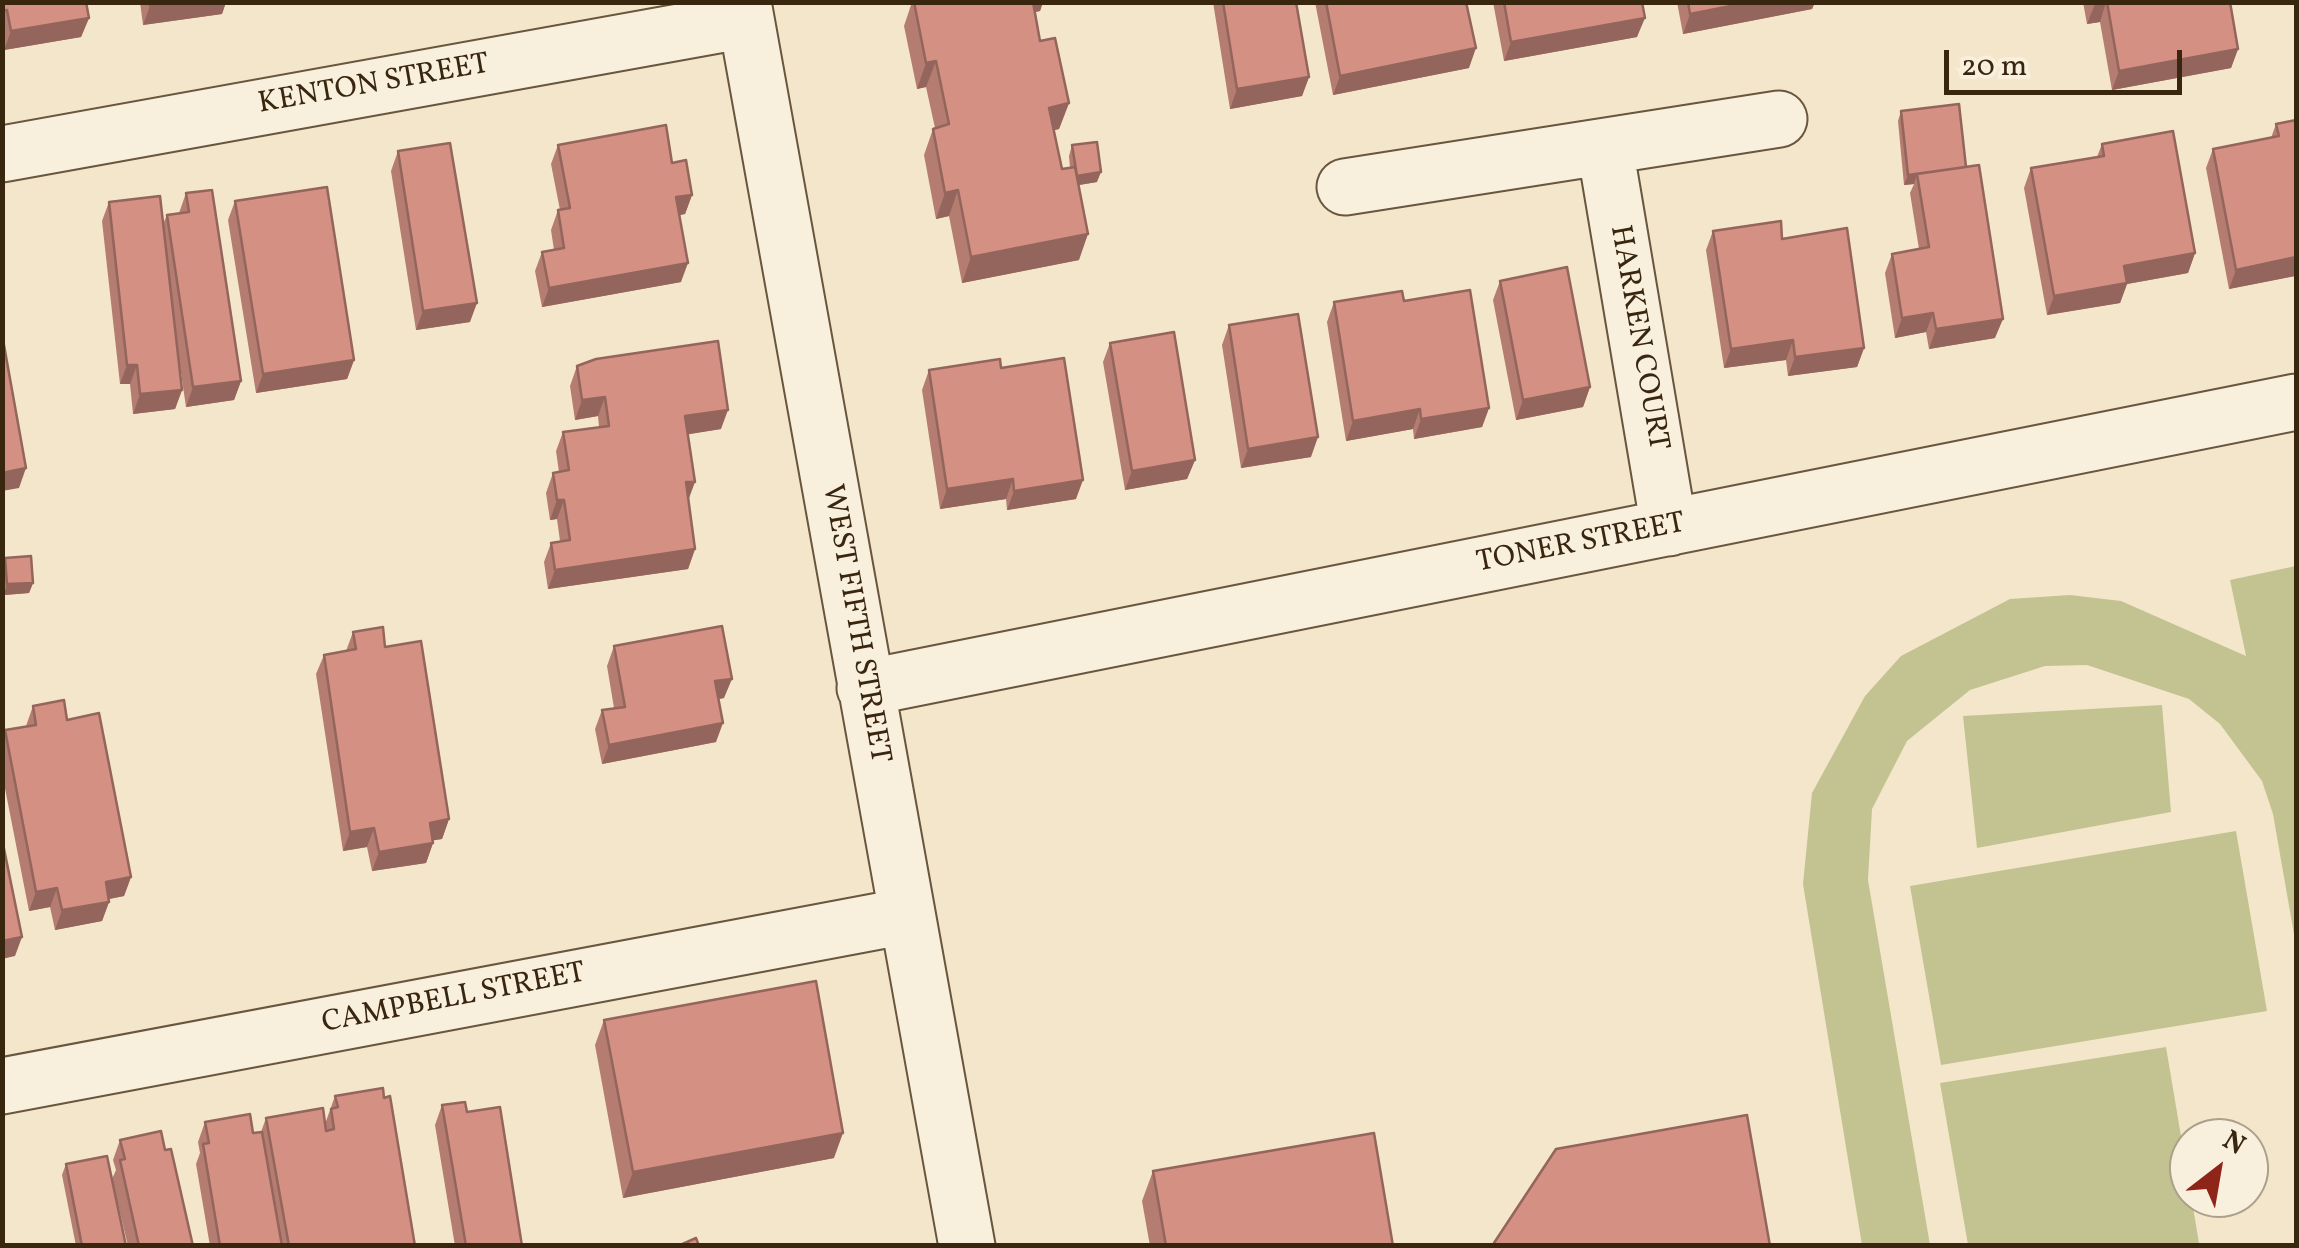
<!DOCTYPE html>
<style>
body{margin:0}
#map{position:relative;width:2299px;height:1248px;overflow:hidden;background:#f4e6ca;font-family:Vollkorn,serif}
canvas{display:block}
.frame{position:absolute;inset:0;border:5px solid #39260f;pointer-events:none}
.north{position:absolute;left:2169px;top:1118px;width:100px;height:100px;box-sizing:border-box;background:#f8efdd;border:2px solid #ac9f8b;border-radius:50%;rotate:31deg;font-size:28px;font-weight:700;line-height:40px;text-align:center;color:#39260f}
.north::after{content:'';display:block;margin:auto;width:35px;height:45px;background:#8f2418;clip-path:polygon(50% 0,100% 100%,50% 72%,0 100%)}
.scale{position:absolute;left:1944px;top:50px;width:238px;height:45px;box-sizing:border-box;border:5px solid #39260f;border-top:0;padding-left:12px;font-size:30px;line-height:35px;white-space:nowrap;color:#39260f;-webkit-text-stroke:8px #f8efdd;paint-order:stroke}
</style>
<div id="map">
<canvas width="2299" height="1248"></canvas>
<div class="frame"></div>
<div class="north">N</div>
<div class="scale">20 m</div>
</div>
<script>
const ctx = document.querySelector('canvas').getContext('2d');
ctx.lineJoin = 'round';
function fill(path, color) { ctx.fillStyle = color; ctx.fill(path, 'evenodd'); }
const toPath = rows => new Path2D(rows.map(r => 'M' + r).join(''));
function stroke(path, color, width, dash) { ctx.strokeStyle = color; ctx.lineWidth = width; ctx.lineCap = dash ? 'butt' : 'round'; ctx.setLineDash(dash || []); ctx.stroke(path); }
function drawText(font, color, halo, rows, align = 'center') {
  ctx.font = font + ' Vollkorn,serif'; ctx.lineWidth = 8; ctx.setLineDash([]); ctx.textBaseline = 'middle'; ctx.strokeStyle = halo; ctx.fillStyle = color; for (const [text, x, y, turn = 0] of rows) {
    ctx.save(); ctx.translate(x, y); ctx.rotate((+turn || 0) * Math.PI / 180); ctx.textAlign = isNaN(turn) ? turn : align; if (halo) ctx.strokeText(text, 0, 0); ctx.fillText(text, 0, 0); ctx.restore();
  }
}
fill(toPath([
 [2296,566,2296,946,2273,814,2262,781,2220,724,2189,699,2087,665,2045,666,1970,690,1907,741,1872,809,1868,880,1930,1245,1862,1245,1803,884,1812,793,1865,696,1901,656,2010,599,2070,595,2121,601,2246,656,2230,580],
 [2162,705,2171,812,1977,848,1963,716],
 [2236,831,2267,1011,1941,1065,1910,886],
 [2166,1047,2199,1243,1968,1245,1940,1083]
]), '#c3c392');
const street = toPath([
 [743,2,967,1246],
 [1605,148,1669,528],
 [2,154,746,20],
 [1345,187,1779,119],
 [865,688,2296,402],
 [2,1086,906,916]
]);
stroke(street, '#68563e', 59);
stroke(street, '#f8efdd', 55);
fill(toPath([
 [2,2,89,11,87,11,89,18,81,37,4,50,2,42],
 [140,2,226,2,222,14,143,25],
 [912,2,1043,2,1040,11,1035,12,1040,41,1069,103,1059,129,1053,130,1062,169,1070,168,1069,156,1072,145,1097,182,1079,185,1079,260,962,283,949,216,936,219,924,155,933,129,935,128,926,87,917,89,904,26],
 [1213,2,1296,2,1309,77,1302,96,1230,109],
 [1315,2,1466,2,1469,68,1333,95],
 [1493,2,1642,2,1637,37,1504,61],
 [1677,2,1815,2,1812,9,1683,34],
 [2083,2,2230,2,2238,49,2231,68,2112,90,2100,22,2087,24],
 [1901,111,1966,166,1995,338,1929,349,1926,332,1895,338,1885,273,1892,254,1919,249,1910,193,1914,184,1904,185,1898,121],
 [2296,120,2296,272,2295,276,2229,289,2206,168,2213,149,2271,138,2276,124],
 [2102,144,2195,253,2188,273,2127,284,2120,303,2047,315,2024,188,2031,168,2097,157],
 [558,145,672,163,692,195,685,214,679,215,681,282,542,307,535,271,542,252,554,250,551,230,558,210,560,210,551,164],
 [398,151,470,322,416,330,391,171],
 [186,193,241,381,234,400,186,407,178,352,182,390,175,409,133,414,130,384,120,384,102,221,109,202,163,224,167,215,179,213],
 [235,201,354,360,347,379,256,393,228,220],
 [1713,231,1782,239,1864,348,1857,367,1788,376,1786,360,1724,368,1706,250],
 [1500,281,1590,387,1583,407,1516,420,1493,300],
 [1404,301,1489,408,1482,427,1414,439,1413,429,1346,441,1327,322,1334,302],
 [1229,325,1311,457,1241,468,1222,345],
 [1110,343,1195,460,1187,479,1125,490,1103,362],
 [577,366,721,429,688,434,688,499,695,549,688,569,548,589,544,562,551,543,560,541,557,519,550,520,546,493,553,473,559,472,556,451,563,432,599,427,598,416,575,420,570,386],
 [1001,368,1076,499,1007,510,1006,499,940,509,922,390,929,370],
 [5,558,33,583,29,593,4,595,2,565],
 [353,632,385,647,449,819,442,839,433,840,433,843,426,863,372,871,367,847,343,851,316,674,324,655,346,651],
 [614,646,724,698,719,699,716,742,602,764,595,729,602,710,614,708,607,666],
 [33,706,67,720,131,877,124,896,109,899,109,902,102,921,55,930,50,907,29,911,2,773,2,737,5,730,26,726],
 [604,1020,834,1158,623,1198,595,1045],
 [335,1096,415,1246,210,1246,196,1164,200,1153,198,1142,205,1122,253,1133,261,1132,266,1118,325,1124],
 [442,1105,467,1112,522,1246,455,1246,435,1125],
 [120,1140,165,1150,193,1246,128,1246,112,1179,116,1170,113,1160],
 [66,1164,126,1246,76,1246,62,1175],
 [1153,1171,1393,1246,1150,1246,1142,1201]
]), '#b57c71');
fill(toPath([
 [172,2,226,2,222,14,143,25,150,6],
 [1025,2,1043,2,1040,11,1021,15],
 [1751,2,1815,2,1812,9,1683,34,1690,14],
 [2106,2,2100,22,2087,24,2095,4],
 [89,18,81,37,4,50,11,31],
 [1645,18,1637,37,1504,61,1511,42],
 [1476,48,1469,68,1333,95,1340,76],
 [2238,49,2231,68,2112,90,2119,71],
 [936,61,926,87,917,89,926,63],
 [1309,77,1302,96,1230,109,1237,89],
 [1069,103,1059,129,1039,134,1049,108],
 [1966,168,1917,174,1914,184,1904,185,1908,175],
 [1101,172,1097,182,1073,186,1077,176],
 [958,190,949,216,936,219,945,193],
 [692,195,685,214,669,217,676,197],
 [1088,234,1079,260,962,283,971,257],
 [2195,253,2188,273,2127,284,2120,303,2047,315,2054,296,2124,266],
 [2296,253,2295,276,2229,289,2236,270],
 [688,263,681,282,542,307,549,288],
 [477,303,470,322,416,330,423,311],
 [1933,313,1926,332,1895,338,1902,318],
 [2003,319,1995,338,1929,349,1936,329],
 [1793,340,1786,360,1724,368,1731,349],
 [1864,348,1857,367,1788,376,1795,357],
 [354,360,347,379,256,393,263,374],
 [127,365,137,365,130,384,120,384],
 [241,381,234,400,186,407,193,387],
 [1590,387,1583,407,1516,420,1523,400],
 [182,390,175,409,133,414,140,394],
 [605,397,598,416,575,420,582,400],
 [1489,408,1482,427,1414,439,1421,419],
 [1420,409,1413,429,1346,441,1353,421],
 [728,410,721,429,678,436,685,416],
 [1318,437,1311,457,1241,468,1248,449],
 [1195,460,1187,479,1125,490,1132,471],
 [26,468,19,488,2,491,2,473],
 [1013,479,1006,499,940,509,947,489],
 [1083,480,1076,499,1007,510,1014,491],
 [686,482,695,482,688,501],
 [557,500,564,500,557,519,550,520],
 [695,549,688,569,548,589,555,570],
 [33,583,29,593,4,595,7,584],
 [732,679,724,698,708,701,715,681],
 [723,723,716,742,602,764,609,745],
 [449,819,442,839,423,842,430,823],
 [374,828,367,847,343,851,350,832],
 [433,843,426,863,372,871,379,852],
 [131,877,124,896,99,901,106,882],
 [57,888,50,907,29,911,36,892],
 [109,902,102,921,55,930,62,910],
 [22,937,15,956,2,959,2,941],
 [843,1133,834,1158,623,1198,633,1172]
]), '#94655c');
const building = toPath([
 [2,2,86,2,89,18,11,31,7,10,2,11,2,2],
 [150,2,172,2,150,6,150,2],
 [914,2,1033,2,1040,41,1055,38,1069,103,1049,108,1062,169,1075,167,1088,234,971,257,958,190,945,193,933,129,949,124,936,61,926,63,914,2],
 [1223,2,1296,2,1309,77,1237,89,1223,2],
 [1326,2,1466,2,1476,48,1340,76,1326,2],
 [1504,2,1642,2,1645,18,1511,42,1504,2],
 [1688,2,1751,2,1690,14,1688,2],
 [2107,2,2230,2,2238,49,2119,71,2107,2],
 [1959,104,1966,167,1908,175,1901,111,1959,104],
 [2296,120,2296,257,2236,270,2213,149,2279,136,2276,124,2296,120],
 [666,125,672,163,686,160,692,195,676,197,688,263,549,288,542,252,564,248,558,210,570,208,558,145,666,125],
 [2173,131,2195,253,2124,266,2127,283,2054,296,2031,168,2104,156,2102,144,2173,131],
 [1097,142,1101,172,1077,176,1072,145,1097,142],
 [450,143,477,303,423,311,398,151,450,143],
 [1979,165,2003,319,1936,329,1933,313,1902,318,1892,254,1929,247,1917,174,1979,165],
 [327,187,354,360,263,374,235,201,327,187],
 [212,190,241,381,193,387,167,215,189,212,186,193,212,190],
 [160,196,182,390,140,394,137,365,127,365,109,202,160,196],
 [1781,221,1782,239,1847,228,1864,348,1795,357,1793,340,1731,349,1713,231,1781,221],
 [1567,267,1590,387,1523,400,1500,281,1567,267],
 [1470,290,1489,408,1421,419,1420,409,1353,421,1334,302,1402,291,1404,301,1470,290],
 [1298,314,1318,437,1248,449,1229,325,1298,314],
 [1174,332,1195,460,1132,471,1110,343,1174,332],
 [2,334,26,468,2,473,2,334],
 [718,341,728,410,685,416,695,482,686,482,695,549,555,570,551,543,570,540,564,500,557,500,553,473,569,470,563,432,609,426,605,397,582,400,577,366,596,359,718,341],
 [1064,358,1083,480,1014,491,1013,479,947,489,929,370,1000,359,1001,368,1064,358],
 [31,556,33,583,7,584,5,558,31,556],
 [722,626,732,679,715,681,723,723,609,745,602,710,625,707,614,646,722,626],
 [383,627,385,647,421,641,449,819,430,823,433,843,379,852,374,828,350,832,324,655,356,649,353,632,383,627],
 [64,700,67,720,99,713,131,877,106,882,109,902,62,910,57,888,36,892,5,730,36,725,33,706,64,700],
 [2,839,22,937,2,941,2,839],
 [816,981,843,1133,633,1172,604,1020,816,981],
 [383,1088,384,1098,390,1096,415,1246,289,1246,266,1118,323,1108,326,1131,334,1129,331,1109,338,1107,335,1096,383,1088],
 [465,1102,467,1112,500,1107,522,1246,466,1246,442,1105,465,1102],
 [250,1114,253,1133,262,1132,282,1246,220,1246,203,1144,209,1143,205,1122,250,1114],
 [1747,1115,1770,1246,1492,1246,1556,1149,1747,1115],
 [161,1131,165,1150,171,1149,193,1246,139,1246,120,1160,125,1159,120,1140,161,1131],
 [1374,1133,1393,1246,1166,1246,1153,1171,1374,1133],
 [107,1156,126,1246,82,1246,66,1164,107,1156],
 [696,1238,699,1246,678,1246,696,1238]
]);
fill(building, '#d39083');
stroke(building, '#94655c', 2.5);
drawText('30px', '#39260f', '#f8efdd', [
 ["KENTON STREET",374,86,-10],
 ["HARKEN COURT",1637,338,80],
 ["TONER STREET",1581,545,-11],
 ["WEST FIFTH STREET",854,624,80],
 ["CAMPBELL STREET",454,1000,-11]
]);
</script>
